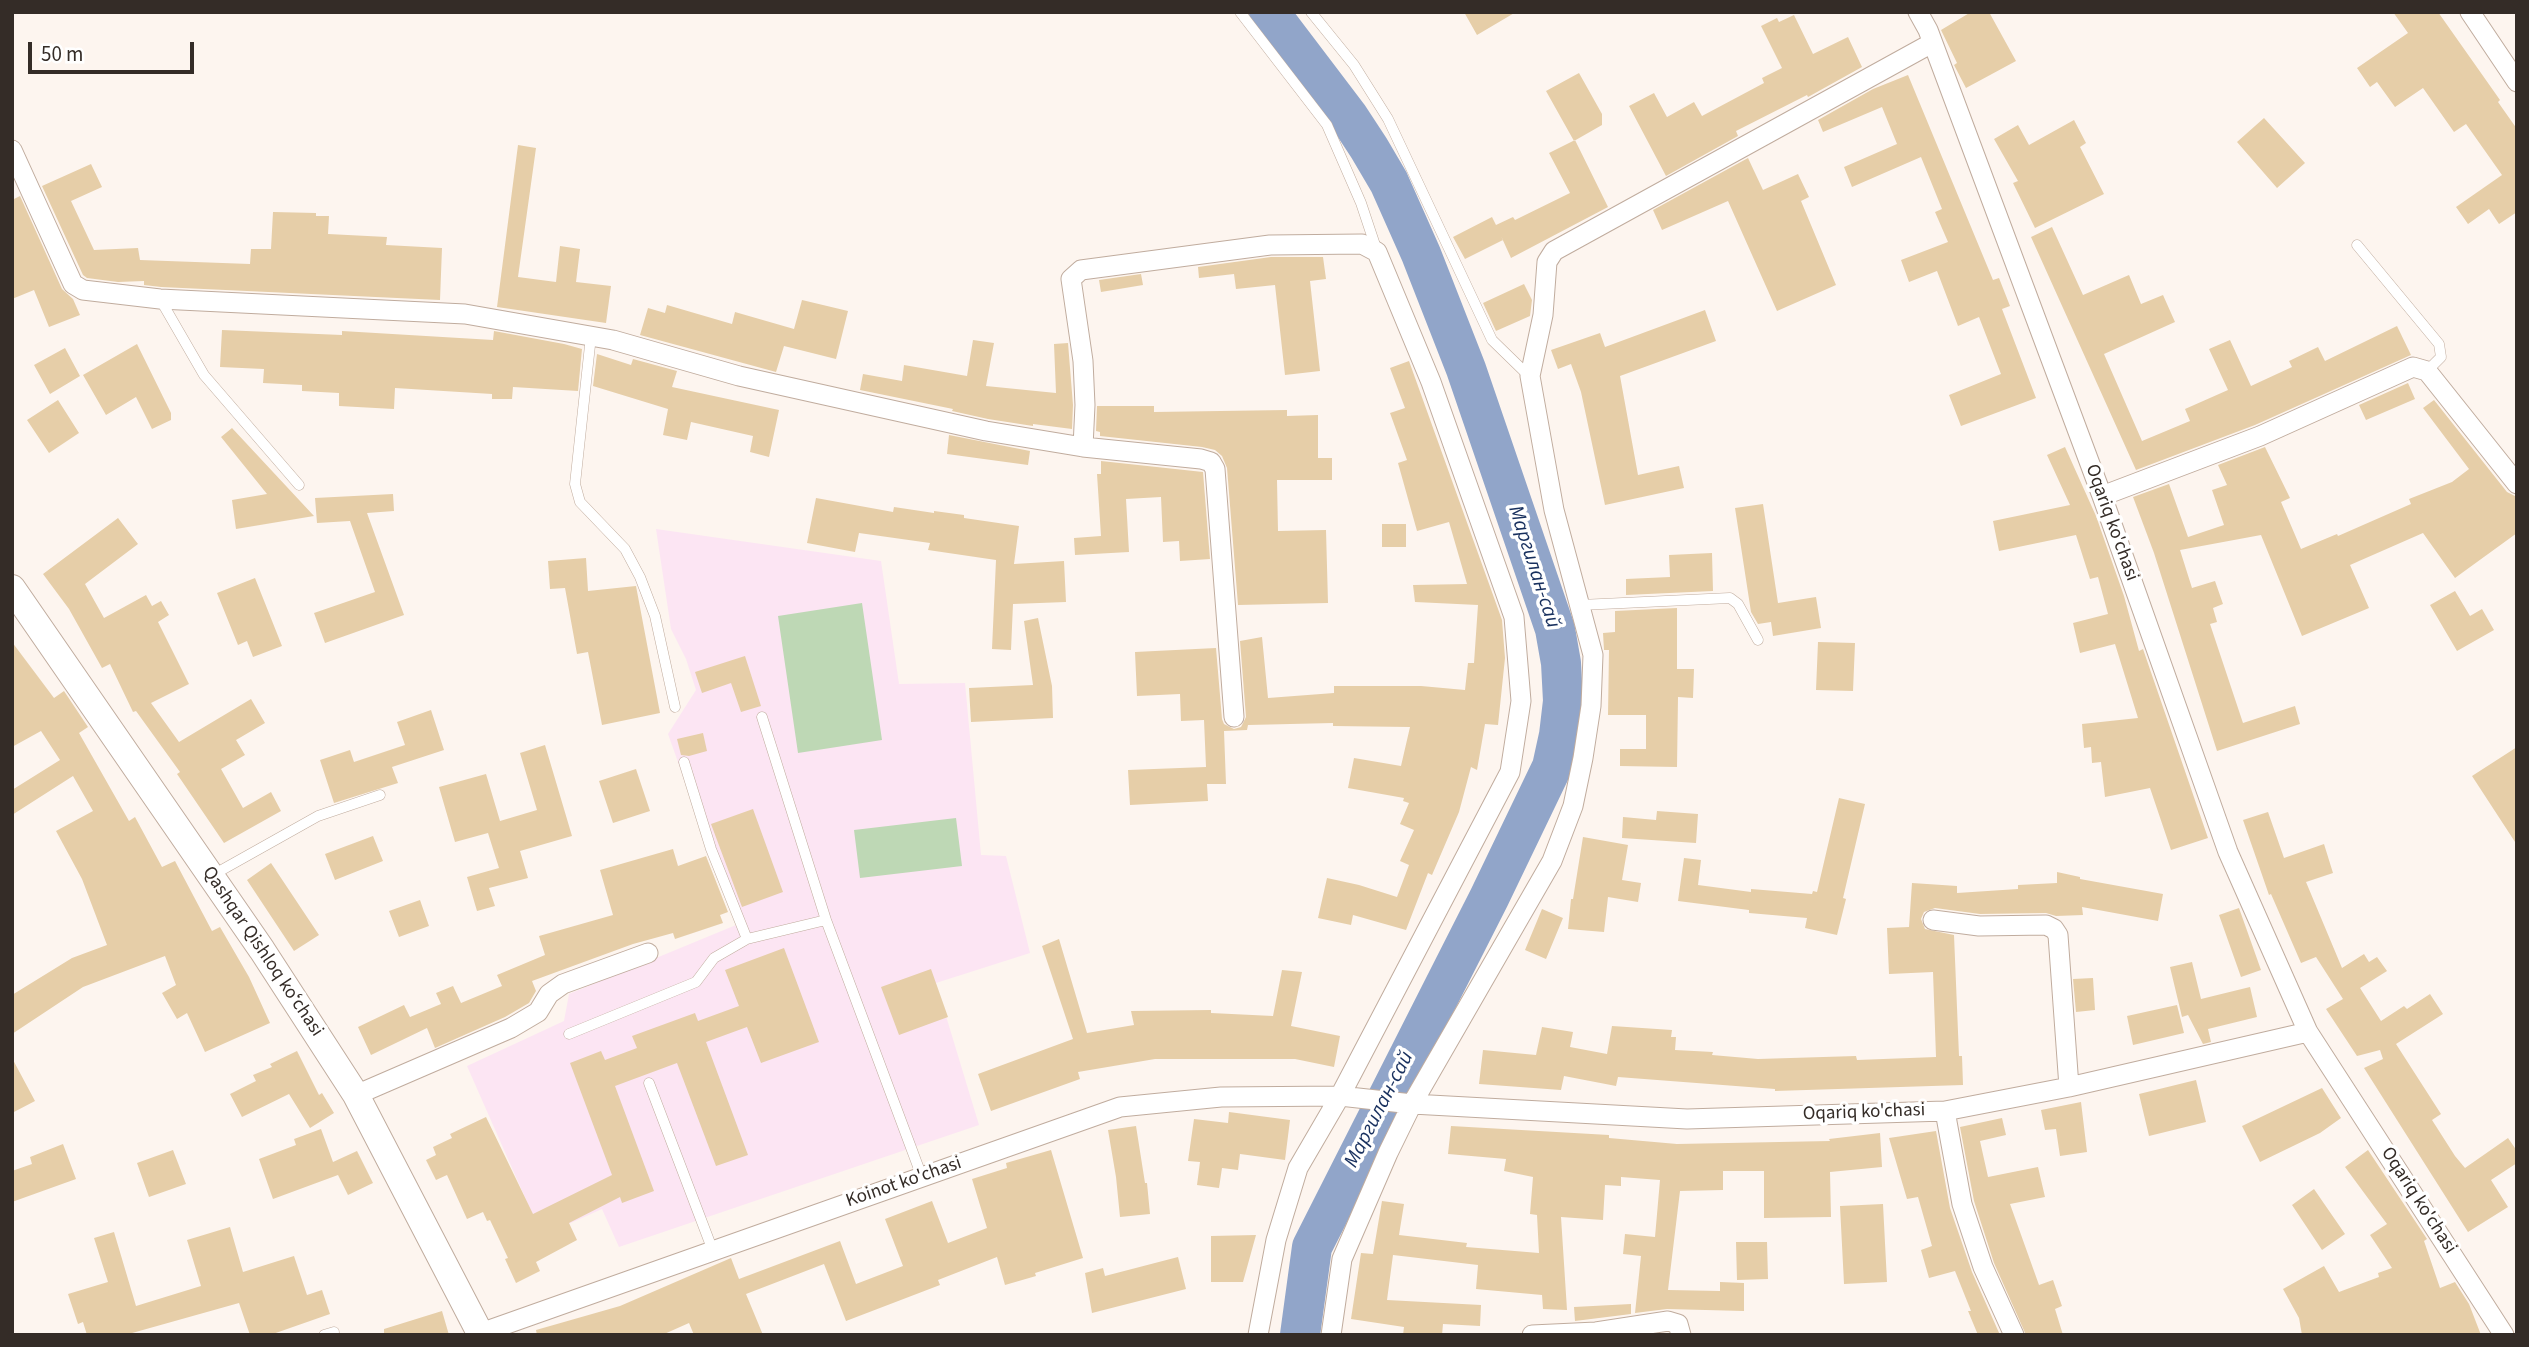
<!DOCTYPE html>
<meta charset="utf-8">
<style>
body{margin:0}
#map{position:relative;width:2529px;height:1347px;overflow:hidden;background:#fdf5ef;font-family:"Source Sans 3",sans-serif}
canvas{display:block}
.frame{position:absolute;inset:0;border:14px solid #342c27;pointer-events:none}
.scale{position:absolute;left:28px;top:42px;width:166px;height:32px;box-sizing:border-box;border:4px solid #342c27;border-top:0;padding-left:9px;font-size:21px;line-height:24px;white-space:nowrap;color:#342c27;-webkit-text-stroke:5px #fff;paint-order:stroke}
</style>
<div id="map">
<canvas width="2529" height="1347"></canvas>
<div class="frame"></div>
<div class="scale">50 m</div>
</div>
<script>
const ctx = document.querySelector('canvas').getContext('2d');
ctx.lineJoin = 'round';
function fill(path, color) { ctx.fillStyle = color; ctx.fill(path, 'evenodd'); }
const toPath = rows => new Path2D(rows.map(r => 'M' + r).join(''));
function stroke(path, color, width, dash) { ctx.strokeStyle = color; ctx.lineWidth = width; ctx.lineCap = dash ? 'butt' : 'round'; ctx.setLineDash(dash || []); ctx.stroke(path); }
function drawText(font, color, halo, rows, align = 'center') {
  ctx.font = font + ' "Source Sans 3",sans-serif'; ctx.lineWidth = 7; ctx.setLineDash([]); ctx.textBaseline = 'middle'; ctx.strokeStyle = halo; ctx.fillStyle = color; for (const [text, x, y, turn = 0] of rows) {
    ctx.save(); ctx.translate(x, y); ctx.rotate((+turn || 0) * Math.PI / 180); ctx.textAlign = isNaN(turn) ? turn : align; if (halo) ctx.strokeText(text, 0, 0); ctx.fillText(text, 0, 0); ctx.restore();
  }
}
fill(toPath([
 [656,529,881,561,899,684,965,683,981,855,1006,856,1030,953,936,983,979,1125,619,1247,602,1209,542,1236,467,1066,564,1021,569,994,736,925,668,734,696,690,686,659,671,629]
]), '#fce5f3');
fill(toPath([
 [862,603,882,740,798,753,778,616],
 [956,818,962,866,860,878,854,830]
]), '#bed8b5');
stroke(toPath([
 [1269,12,1348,116,1369,148,1389,182,1421,254,1466,369,1555,629,1561,663,1563,701,1559,735,1552,767,1489,898,1312,1247,1300,1335]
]), '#91a5c9', 40);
fill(toPath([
 [1464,12,1516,12,1477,35],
 [1971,12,1989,12,2016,61,1966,88,1954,65,1957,63,1941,30],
 [2393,12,2438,12,2500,100,2498,102,2517,129,2517,212,2499,224,2489,209,2468,224,2456,207,2502,175,2466,124,2454,132,2423,88,2395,107,2377,82,2370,87,2357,68,2408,33],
 [1794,15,1813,54,1848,37,1862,67,1808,97,1807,95,1736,131,1738,136,1666,176,1629,106,1654,93,1667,117,1694,102,1702,116,1764,83,1762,78,1782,68,1761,26,1777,18,1779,22],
 [1579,73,1602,114,1602,125,1574,141,1546,91],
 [1908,75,1993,280,1999,278,2010,306,2002,309,2036,398,1961,426,1949,395,2001,374,1979,317,1958,326,1937,271,1909,282,1901,260,1948,242,1935,212,1942,209,1921,157,1852,187,1844,167,1897,144,1882,107,1823,132,1818,120,1873,89],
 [2264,118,2305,163,2277,188,2237,142],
 [2074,120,2086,143,2080,147,2104,194,2035,228,2013,183,2018,181,1994,139,2018,125,2029,145],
 [1575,140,1608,207,1511,258,1501,236,1503,240,1465,259,1453,237,1492,217,1496,225,1513,217,1515,220,1570,193,1549,153],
 [518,145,536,148,518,277,556,282,560,246,580,249,576,282,611,286,606,323,497,307],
 [1748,158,1763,190,1798,174,1809,197,1801,201,1836,285,1777,311,1728,201,1662,230,1653,210],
 [91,164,102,187,71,201,94,250,138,248,140,260,250,264,251,249,271,249,273,212,316,213,316,216,329,216,328,234,387,237,386,245,442,248,440,300,161,287,144,285,144,281,118,282,87,278,83,275,42,186],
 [20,196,62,289,73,299,80,315,49,327,34,290,12,299,12,200],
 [2052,227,2083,295,2129,275,2141,304,2163,295,2175,322,2104,354,2142,441,2190,421,2185,409,2228,390,2209,349,2230,340,2251,386,2292,367,2289,361,2318,347,2325,361,2397,326,2411,355,2255,425,2136,470,2031,237],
 [1271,257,1323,257,1326,279,1310,281,1320,371,1285,375,1275,285,1236,289,1234,274,1199,278,1198,267],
 [1141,274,1143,285,1101,292,1099,280],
 [1524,284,1532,300,1530,316,1496,331,1483,303],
 [802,300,848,311,836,359,784,346,776,372,640,335,648,308,665,313,667,305,732,324,735,312,794,329],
 [1705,310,1716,341,1620,376,1638,475,1679,466,1684,488,1605,505,1581,392,1571,364,1558,369,1551,350,1600,333,1605,347],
 [222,330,342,335,342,331,493,340,494,331,564,344,582,349,578,391,513,387,512,399,492,399,492,394,395,388,394,409,339,406,339,393,302,391,302,385,263,383,264,369,220,367],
 [973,340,994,343,986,386,1056,393,1054,344,1068,343,1073,405,1072,429,1033,424,1033,426,988,419,952,411,953,409,860,390,863,374,902,381,904,365,967,376],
 [137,344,171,413,171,420,152,429,136,397,106,415,83,375],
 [65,348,80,376,50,394,34,365],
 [597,354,631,365,633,359,677,371,672,387,779,410,769,457,750,452,753,436,691,422,687,440,663,435,668,409,593,386],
 [1409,361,1502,620,1505,658,1498,725,1485,724,1477,770,1471,767,1459,812,1432,875,1428,873,1406,930,1353,915,1351,925,1318,918,1327,878,1359,885,1397,897,1409,865,1400,861,1414,830,1400,824,1409,803,1403,801,1404,798,1348,788,1354,758,1401,766,1410,727,1333,726,1333,723,1248,725,1247,730,1224,731,1226,784,1207,784,1208,801,1130,805,1128,770,1206,767,1204,720,1181,721,1180,694,1137,696,1135,652,1216,648,1222,719,1224,724,1234,729,1241,727,1246,717,1240,641,1262,637,1268,698,1334,693,1334,686,1421,686,1465,690,1468,663,1474,663,1478,605,1415,602,1413,585,1467,584,1449,522,1417,531,1398,463,1407,460,1390,413,1405,408,1390,368],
 [2408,383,2415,399,2366,420,2359,405],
 [58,400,79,433,49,453,27,420],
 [2434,400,2507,492,2517,497,2517,533,2455,578,2423,533,2350,565,2369,608,2302,636,2261,535,2180,550,2192,588,2215,581,2223,604,2213,608,2217,622,2210,624,2243,723,2295,706,2300,724,2217,751,2154,553,2133,497,2169,484,2188,537,2224,525,2212,490,2227,485,2218,465,2265,447,2290,498,2281,502,2301,549,2337,534,2338,536,2411,504,2409,499,2452,482,2469,469,2423,408],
 [1097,406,1154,406,1154,412,1287,410,1287,416,1318,415,1318,458,1332,458,1332,480,1277,480,1278,531,1326,530,1328,603,1238,605,1227,468,1222,456,1215,450,1202,447,1100,436,1100,432,1096,431],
 [232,428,314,516,236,529,232,500,267,494,221,437],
 [949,435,1030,451,1028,465,947,454],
 [2065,447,2096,516,2124,596,2139,651,2143,649,2208,838,2171,850,2150,788,2105,797,2101,762,2092,763,2091,747,2084,748,2082,724,2138,718,2115,644,2080,653,2073,623,2108,614,2098,577,2090,579,2076,535,1999,551,1993,521,2070,505,2047,455],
 [1101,461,1203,472,1210,559,1180,561,1179,541,1163,542,1161,497,1126,499,1129,552,1075,555,1074,538,1101,536,1097,474,1101,474],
 [393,494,394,511,367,513,404,615,325,643,314,613,375,592,350,521,317,523,315,498],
 [816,498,893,512,894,507,934,513,934,511,964,515,964,518,1019,526,1014,564,1064,561,1066,602,1013,604,1011,650,992,649,996,560,928,550,930,543,859,533,855,552,807,543],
 [1763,504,1778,603,1816,597,1821,628,1773,636,1771,622,1758,624,1751,612,1735,508],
 [118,518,138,544,85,584,104,618,146,595,152,606,161,601,169,615,158,622,189,684,151,703,179,742,251,699,265,723,236,740,245,755,221,769,243,808,271,792,281,811,224,843,177,774,180,772,136,711,133,712,110,664,102,668,69,609,43,574],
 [1382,524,1406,524,1406,547,1382,547],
 [1712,553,1713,591,1626,595,1626,579,1670,577,1669,555],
 [586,558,588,591,636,586,660,713,602,725,588,652,577,654,565,588,550,589,548,561],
 [255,578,282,646,253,657,247,641,238,645,217,593],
 [2455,591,2470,616,2482,609,2494,630,2457,651,2430,605],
 [1677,608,1677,669,1694,669,1693,698,1678,697,1677,767,1620,766,1620,749,1646,749,1646,715,1608,715,1609,650,1604,650,1603,633,1615,632,1615,611],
 [1038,618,1052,686,1053,718,971,722,969,688,1033,685,1024,621],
 [12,642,54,698,64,691,88,727,79,733,129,821,135,817,162,867,175,861,212,931,220,927,249,977,270,1023,205,1052,187,1013,177,1019,162,993,176,985,165,956,83,987,12,1034,12,995,72,958,107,945,82,879,56,831,93,811,73,776,12,815,12,790,60,760,41,731,12,747],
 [1818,642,1855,643,1853,691,1816,690],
 [745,656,761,706,741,712,731,683,702,693,695,672],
 [431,710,444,750,392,767,398,783,334,803,320,760,350,750,354,762,405,745,397,722],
 [703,733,707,751,689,756,681,755,677,739],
 [545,745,572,836,520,851,528,878,489,888,495,906,477,911,467,877,499,868,488,833,455,842,439,787,486,774,500,821,537,810,520,753],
 [2517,747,2517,845,2472,776],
 [636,769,650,811,613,823,599,781],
 [1839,798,1865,804,1843,898,1846,899,1837,935,1805,928,1807,918,1749,913,1749,910,1678,901,1684,858,1701,860,1698,885,1751,892,1751,889,1812,894,1813,891,1817,892],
 [753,809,783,892,742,907,711,824],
 [1657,811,1698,814,1696,843,1622,838,1623,817,1656,820],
 [2268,812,2284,858,2324,844,2333,873,2306,882,2342,968,2364,954,2369,962,2377,957,2387,971,2360,988,2381,1021,2404,1006,2407,1009,2430,994,2443,1014,2396,1044,2441,1114,2432,1120,2455,1156,2465,1168,2508,1138,2517,1151,2517,1163,2491,1180,2508,1207,2468,1232,2364,1068,2383,1059,2380,1050,2357,1056,2326,1009,2343,999,2316,957,2301,963,2271,894,2269,895,2243,820],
 [373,836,383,861,335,880,325,854],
 [1583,837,1628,845,1622,880,1641,883,1638,902,1608,897,1604,932,1568,929,1571,899,1573,899],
 [673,849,678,866,706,856,728,912,720,915,723,923,675,939,673,933,633,944,532,981,536,991,529,1003,505,1017,435,1048,427,1028,371,1055,358,1027,404,1005,410,1017,441,1004,436,993,453,986,461,1003,502,986,497,975,545,955,539,936,613,915,600,870],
 [271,863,319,935,294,951,247,880],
 [2057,872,2080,877,2080,879,2163,894,2158,921,2082,907,2083,915,2056,916,2046,913,1980,914,1935,908,1924,912,1921,919,1925,929,1954,935,1959,1056,1962,1056,1963,1085,1775,1091,1775,1089,1618,1077,1616,1086,1564,1076,1561,1090,1479,1084,1483,1050,1536,1055,1542,1027,1573,1032,1570,1047,1607,1054,1612,1026,1672,1030,1671,1037,1676,1037,1675,1050,1713,1052,1712,1055,1758,1059,1856,1056,1857,1060,1936,1057,1933,972,1889,974,1887,928,1909,927,1912,883,1957,886,1957,893,2018,889,2018,885,2057,883],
 [420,900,429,926,399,937,389,911],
 [2239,908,2261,970,2241,977,2219,915],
 [1542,909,1563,918,1546,959,1525,950],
 [1059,939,1087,1033,1134,1025,1131,1011,1211,1010,1211,1013,1273,1016,1282,970,1302,972,1291,1026,1340,1036,1334,1067,1295,1059,1155,1059,1078,1072,1080,1079,991,1111,978,1074,1073,1039,1042,946],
 [784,948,819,1042,761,1063,747,1027,706,1042,748,1155,716,1166,677,1063,615,1086,654,1191,622,1203,620,1197,569,1223,577,1240,536,1262,540,1271,516,1283,505,1259,508,1258,490,1220,487,1221,483,1212,467,1219,447,1175,436,1180,426,1160,436,1155,433,1147,452,1138,450,1134,486,1117,533,1214,612,1175,570,1063,601,1051,605,1060,637,1048,632,1036,695,1013,698,1021,739,1006,725,970],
 [2192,962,2201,999,2250,987,2257,1017,2208,1029,2211,1042,2203,1044,2188,1015,2182,1017,2170,967],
 [931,969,948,1017,899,1035,881,987],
 [2093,978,2095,1010,2076,1012,2073,979],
 [2177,1005,2184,1033,2133,1045,2127,1016],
 [297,1051,319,1095,322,1093,334,1113,310,1128,289,1094,242,1117,230,1094,256,1081,253,1075,272,1067,270,1064],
 [12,1058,35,1101,12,1113],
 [2196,1080,2206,1122,2149,1136,2139,1094],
 [2322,1088,2341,1118,2320,1133,2260,1162,2242,1126],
 [2081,1102,2087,1152,2060,1156,2056,1129,2045,1130,2041,1110],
 [1229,1112,1290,1120,1285,1160,1240,1154,1238,1170,1222,1168,1219,1188,1197,1185,1200,1162,1188,1161,1194,1119,1228,1123],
 [2002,1118,2006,1135,1980,1141,1988,1177,2038,1167,2045,1197,2010,1204,2039,1285,2053,1280,2062,1306,2055,1309,2063,1335,2026,1335,1994,1263,1974,1201,1960,1127],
 [1136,1126,1145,1183,1147,1183,1150,1214,1120,1217,1116,1177,1108,1130],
 [1451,1126,1609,1135,1609,1138,1677,1144,1830,1141,1829,1139,1880,1133,1882,1167,1830,1172,1831,1217,1764,1218,1764,1171,1723,1171,1723,1190,1680,1191,1668,1290,1720,1291,1720,1282,1744,1283,1744,1311,1667,1309,1635,1313,1641,1256,1623,1254,1625,1234,1655,1237,1660,1180,1621,1177,1621,1186,1605,1185,1603,1220,1561,1217,1567,1310,1543,1309,1542,1295,1476,1289,1478,1265,1393,1255,1387,1300,1481,1305,1480,1326,1443,1324,1442,1335,1403,1335,1404,1327,1351,1319,1361,1253,1373,1254,1382,1201,1404,1204,1399,1235,1467,1243,1466,1247,1539,1253,1537,1215,1530,1214,1533,1177,1504,1171,1506,1159,1448,1154],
 [321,1129,333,1162,357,1151,373,1183,348,1195,338,1175,273,1199,259,1159,296,1145,294,1139],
 [1936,1131,1950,1208,1972,1272,2000,1335,1978,1335,1968,1311,1971,1311,1955,1271,1929,1278,1921,1250,1932,1246,1918,1197,1907,1199,1889,1138],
 [63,1144,76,1179,12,1202,12,1171,32,1164,30,1157],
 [173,1150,186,1184,149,1197,137,1163],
 [1051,1150,1083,1258,1035,1273,1036,1276,1005,1285,997,1257,938,1280,940,1285,846,1321,824,1264,746,1294,763,1335,694,1335,689,1323,662,1335,537,1335,536,1330,620,1306,731,1258,739,1279,840,1241,856,1284,903,1266,885,1219,932,1201,948,1243,987,1228,972,1179,1007,1168,1006,1163],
 [2368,1150,2427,1239,2424,1241,2440,1288,2455,1282,2469,1304,2481,1335,2302,1335,2299,1318,2283,1289,2324,1266,2339,1292,2379,1277,2378,1273,2392,1268,2370,1235,2387,1224,2345,1167],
 [2314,1189,2345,1234,2322,1250,2292,1205],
 [1883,1204,1887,1282,1844,1284,1840,1206],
 [230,1227,243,1272,294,1256,307,1295,322,1290,330,1314,270,1335,250,1335,239,1303,125,1335,87,1335,83,1322,78,1324,68,1294,108,1282,94,1238,114,1232,136,1306,201,1286,187,1240],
 [1256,1235,1243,1282,1211,1282,1211,1236],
 [1736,1242,1767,1242,1768,1279,1737,1280],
 [1178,1257,1186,1289,1092,1313,1085,1273,1103,1268,1105,1276],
 [1631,1304,1631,1314,1575,1321,1574,1307],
 [442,1311,449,1335,384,1335,384,1329]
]), '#e6cea8');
const service = toPath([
 [1240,12,1327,125,1361,203,1377,251],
 [1311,12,1354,65,1388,119,1492,340,1529,376],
 [2357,245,2439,344,2441,357,2427,371],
 [160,299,204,375,299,485],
 [591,336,575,484,580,502,625,549,640,577,655,616,675,707],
 [1580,605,1730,598,1738,604,1758,640],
 [762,717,826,920,922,1177],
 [684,762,711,849,747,939],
 [211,876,318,816,380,795],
 [569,1034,696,982,714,958,747,939,826,920],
 [649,1083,713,1251],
 [324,1335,334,1332]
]);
const minor = toPath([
 [1918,12,1928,30,2102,496,2228,852,2308,1032,2504,1335],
 [2470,12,2517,82],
 [12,150,73,284,83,290,160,299,465,314,613,340,739,376,986,431,1083,447,1201,459,1211,462,1215,469,1234,717],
 [1083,447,1085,405,1083,361,1071,279,1081,270,1270,245,1362,244,1377,252,1431,382,1514,617,1521,701,1510,772,1340,1096,1298,1168,1276,1240,1258,1335],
 [2102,496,2260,436,2413,367,2427,371,2517,484],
 [1933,920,1979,926,2046,925,2054,929,2058,935,2069,1087],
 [356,1095,511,1028,538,1012,549,994,563,984,648,953],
 [1945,1111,1962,1204,1983,1267,2014,1335],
 [481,1333,1120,1107,1221,1097,1340,1096,1412,1104,1687,1119,1945,1111,2069,1087,2308,1032],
 [1331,1335,1342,1259,1388,1153,1412,1104,1552,861,1573,806,1583,758,1591,706,1593,655,1554,510,1530,376,1543,315,1547,262,1554,251,1932,43],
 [1532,1335,1596,1332,1668,1321,1678,1324,1681,1335]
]);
const secondary = toPath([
 [12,588,262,950,356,1095,481,1335]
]);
stroke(service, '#c0ac9e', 11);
stroke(minor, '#c0ac9e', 21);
stroke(secondary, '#c0ac9e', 28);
stroke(service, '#fff', 10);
stroke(minor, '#fff', 19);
stroke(secondary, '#fff', 26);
drawText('19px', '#342c27', '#fff', [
 ["Oqariq ko'chasi",2111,523,70],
 ["Qashqar Qishloq koʻchasi",262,952,56],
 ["Oqariq ko'chasi",1864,1113,-2],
 ["Koinot ko'chasi",904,1183,-19],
 ["Oqariq ko'chasi",2418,1201,57]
]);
drawText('italic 21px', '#18305e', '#fff', [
 ["Маргилан-сай",1533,567,72],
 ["Маргилан-сай",1380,1110,-63]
]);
</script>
